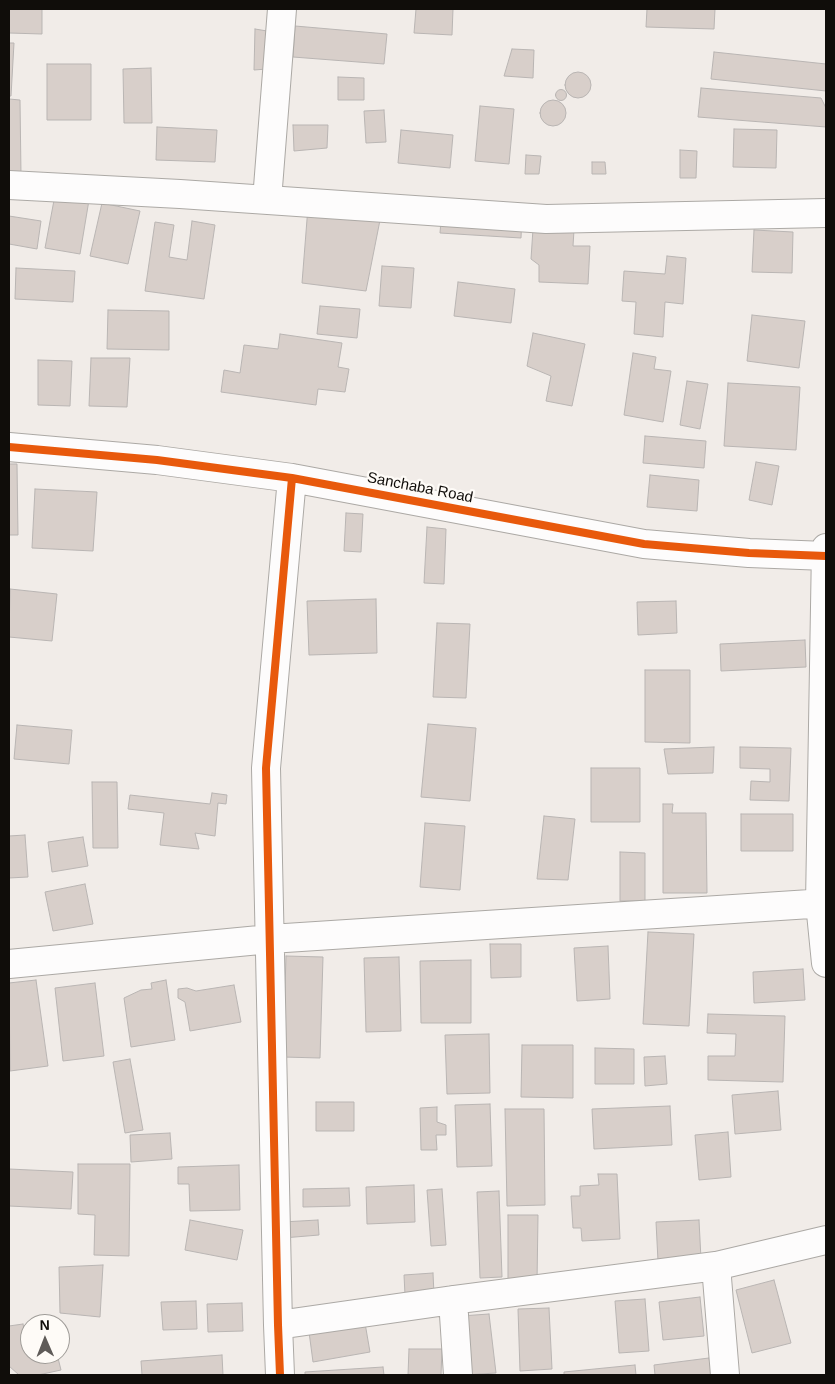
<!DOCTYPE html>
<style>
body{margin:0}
#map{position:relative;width:835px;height:1384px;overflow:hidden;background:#f1ece8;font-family:Arial,sans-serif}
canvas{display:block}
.frame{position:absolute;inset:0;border:10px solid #100d0a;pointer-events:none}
.north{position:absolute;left:20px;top:1314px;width:50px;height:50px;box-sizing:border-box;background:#fefbf7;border:1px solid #9f9c98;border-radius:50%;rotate:359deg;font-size:14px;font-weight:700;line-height:20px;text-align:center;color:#100d0a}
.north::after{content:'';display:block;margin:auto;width:18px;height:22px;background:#5f5b58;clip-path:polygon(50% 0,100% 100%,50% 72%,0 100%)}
</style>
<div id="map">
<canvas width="835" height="1384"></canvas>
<div class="frame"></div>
<div class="north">N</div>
</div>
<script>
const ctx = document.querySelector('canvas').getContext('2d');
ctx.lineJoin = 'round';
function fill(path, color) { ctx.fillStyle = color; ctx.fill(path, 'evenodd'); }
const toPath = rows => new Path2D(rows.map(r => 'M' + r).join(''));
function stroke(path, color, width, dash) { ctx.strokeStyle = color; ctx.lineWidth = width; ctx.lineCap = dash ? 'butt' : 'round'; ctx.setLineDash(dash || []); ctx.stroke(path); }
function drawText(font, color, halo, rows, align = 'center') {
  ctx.font = font + ' Arial,sans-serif'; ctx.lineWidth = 4.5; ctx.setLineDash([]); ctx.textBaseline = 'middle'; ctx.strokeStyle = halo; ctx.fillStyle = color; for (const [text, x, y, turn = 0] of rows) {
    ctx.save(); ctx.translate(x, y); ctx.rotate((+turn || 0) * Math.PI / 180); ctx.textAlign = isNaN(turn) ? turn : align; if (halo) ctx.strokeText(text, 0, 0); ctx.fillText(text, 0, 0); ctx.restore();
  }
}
const building = toPath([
 [9,9,42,9,42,34,9,33,9,9],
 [416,9,453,9,452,35,414,33,416,9],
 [647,9,715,9,714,29,646,27,647,9],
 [295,26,387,34,384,64,293,57,295,26],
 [255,29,267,31,267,69,254,70,255,29],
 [9,43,14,43,11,96,9,96,9,43],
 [512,49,534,50,533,78,504,76,512,49],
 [714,52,826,64,826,91,711,79,714,52],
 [47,64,91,64,91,120,47,120,47,64],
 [151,68,152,123,124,123,123,69,151,68],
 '565 85a13 13 0 1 1 26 0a13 13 0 1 1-26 0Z',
 [338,77,364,78,364,100,338,100,338,77],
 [701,88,821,98,826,108,826,127,698,117,701,88],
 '555.5 95a5.5 5.5 0 1 1 11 0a5.5 5.5 0 1 1-11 0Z',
 [9,99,20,100,21,175,9,175,9,99],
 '540 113a13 13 0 1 1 26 0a13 13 0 1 1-26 0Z',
 [480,106,514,109,509,164,475,161,480,106],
 [384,110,386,142,366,143,364,111,384,110],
 [293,125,328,125,327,148,294,151,293,125],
 [157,127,217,130,215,162,156,160,157,127],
 [734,129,777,130,776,168,733,167,734,129],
 [401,130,453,135,450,168,398,163,401,130],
 [680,150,697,151,696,178,680,178,680,150],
 [526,155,541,156,539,174,525,174,526,155],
 [592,162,605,162,606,174,592,174,592,162],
 [55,195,89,200,80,254,45,248,55,195],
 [102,203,140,211,128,264,90,256,102,203],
 [308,207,382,210,366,291,302,283,308,207],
 [442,209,522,214,521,238,440,233,442,209],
 [9,216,41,221,37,249,9,244,9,216],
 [192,221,215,225,204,299,145,291,155,222,174,225,169,257,187,260,192,221],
 [533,229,574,230,573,246,590,246,588,284,539,282,539,265,531,259,533,229],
 [754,230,793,232,792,273,752,272,754,230],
 [667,256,686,258,683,304,665,302,663,337,634,334,636,302,622,301,624,271,665,274,667,256],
 [382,266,414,268,411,308,379,306,382,266],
 [16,268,75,271,73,302,15,299,16,268],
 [458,282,515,289,511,323,454,316,458,282],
 [320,306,360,309,357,338,317,334,320,306],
 [108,310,169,311,169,350,107,349,108,310],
 [752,315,805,321,799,368,747,361,752,315],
 [533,333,585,344,572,406,546,401,551,376,527,366,533,333],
 [280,334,342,343,338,367,349,369,345,392,318,389,316,405,221,392,224,370,240,373,244,345,278,349,280,334],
 [633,353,656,357,654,369,671,371,663,422,624,415,633,353],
 [91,358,130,358,127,407,89,406,91,358],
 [38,360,72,361,70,406,38,405,38,360],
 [687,381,708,384,700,429,680,425,687,381],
 [728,383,800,387,796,450,724,446,728,383],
 [645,436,706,441,704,468,643,463,645,436],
 [756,462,779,466,772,505,749,500,756,462],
 [9,464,17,464,18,535,9,535,9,464],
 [650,475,699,480,697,511,647,507,650,475],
 [35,489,97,492,93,551,32,548,35,489],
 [346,513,363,514,361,552,344,551,346,513],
 [427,527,446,529,444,584,424,583,427,527],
 [10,589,57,594,52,641,9,637,10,589],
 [376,599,377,653,309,655,307,601,376,599],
 [676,601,677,633,638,635,637,602,676,601],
 [437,623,470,624,466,698,433,697,437,623],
 [805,640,806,667,721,671,720,644,805,640],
 [645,670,690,670,690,743,645,742,645,670],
 [428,724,476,728,470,801,421,797,428,724],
 [17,725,72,730,69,764,14,759,17,725],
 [714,747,713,773,668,774,664,749,714,747],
 [740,747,791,748,789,801,750,800,751,781,770,782,770,769,740,768,740,747],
 [591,768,640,768,640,822,591,822,591,768],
 [92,782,117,782,118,848,93,848,92,782],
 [212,793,227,795,226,804,218,803,215,836,195,833,199,849,160,845,164,813,128,809,130,795,210,804,212,793],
 [663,804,673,804,672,813,706,813,707,893,663,893,663,804],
 [741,814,793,814,793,851,741,851,741,814],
 [544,816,575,819,568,880,537,879,544,816],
 [425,823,465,826,460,890,420,887,425,823],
 [25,835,28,877,9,878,9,836,25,835],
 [83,837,88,866,52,872,48,842,83,837],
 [620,852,645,853,645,901,620,901,620,852],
 [85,884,93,924,53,931,45,892,85,884],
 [648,932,694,934,689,1026,643,1024,648,932],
 [490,944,521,944,521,977,491,978,490,944],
 [608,946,610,999,577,1001,574,948,608,946],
 [286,956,323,957,320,1058,283,1057,286,956],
 [399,957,401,1031,366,1032,364,958,399,957],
 [471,960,471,1023,421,1023,420,961,471,960],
 [803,969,805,1000,754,1003,753,972,803,969],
 [36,980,48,1066,10,1071,9,983,36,980],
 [166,980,175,1040,131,1047,124,998,141,990,152,989,151,983,166,980],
 [95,983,104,1056,63,1061,55,988,95,983],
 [234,985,241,1022,190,1031,185,1002,178,998,178,989,187,988,196,991,234,985],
 [708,1014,785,1016,783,1082,708,1080,708,1056,735,1056,736,1034,707,1033,708,1014],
 [489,1034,490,1093,447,1094,445,1035,489,1034],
 [522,1045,573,1045,573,1098,521,1097,522,1045],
 [595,1048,634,1049,634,1084,595,1084,595,1048],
 [665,1056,667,1084,645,1086,644,1057,665,1056],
 [130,1059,143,1130,125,1133,113,1062,130,1059],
 [778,1091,781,1130,735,1134,732,1095,778,1091],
 [316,1102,354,1102,354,1131,316,1131,316,1102],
 [490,1104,492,1166,457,1167,455,1105,490,1104],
 [670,1106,672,1145,594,1149,592,1109,670,1106],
 [437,1107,437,1122,446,1125,446,1135,436,1135,437,1150,421,1150,420,1108,437,1107],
 [505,1109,544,1109,545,1205,507,1206,505,1109],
 [728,1132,731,1177,699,1180,695,1135,728,1132],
 [170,1133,172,1159,131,1162,130,1135,170,1133],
 [78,1164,130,1164,129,1256,94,1255,95,1215,78,1214,78,1164],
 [239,1165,240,1210,190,1211,189,1184,178,1184,178,1167,239,1165],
 [9,1169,73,1172,71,1209,9,1206,9,1169],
 [598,1174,617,1174,620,1239,582,1241,581,1228,573,1228,571,1196,580,1196,580,1186,599,1185,598,1174],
 [414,1185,415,1222,367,1224,366,1187,414,1185],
 [349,1188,350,1206,303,1207,303,1189,349,1188],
 [442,1189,446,1245,431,1246,427,1190,442,1189],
 [499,1191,502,1277,480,1278,477,1192,499,1191],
 [508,1215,538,1215,537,1283,508,1282,508,1215],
 [190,1220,243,1230,237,1260,185,1250,190,1220],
 [318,1220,319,1235,283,1238,282,1222,318,1220],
 [699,1220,701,1259,658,1261,656,1222,699,1220],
 [103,1265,100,1317,60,1313,59,1267,103,1265],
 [433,1273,434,1294,405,1295,404,1275,433,1273],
 [774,1280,791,1343,752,1353,736,1290,774,1280],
 [700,1297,704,1336,663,1340,659,1302,700,1297],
 [645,1299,649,1351,619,1353,615,1301,645,1299],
 [196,1301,197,1329,163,1330,161,1302,196,1301],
 [242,1303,243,1331,208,1332,207,1304,242,1303],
 [549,1308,552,1369,520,1371,518,1309,549,1308],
 [489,1314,496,1373,464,1375,461,1316,489,1314],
 [365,1323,370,1352,313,1362,309,1332,365,1323],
 [23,1324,24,1329,30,1329,30,1354,57,1354,61,1370,38,1375,19,1375,9,1366,9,1326,23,1324],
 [409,1349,442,1349,441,1375,408,1375,409,1349],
 [222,1355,223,1375,142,1375,141,1361,222,1355],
 [709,1358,712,1375,655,1375,654,1365,709,1358],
 [635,1365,636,1375,564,1375,564,1372,635,1365],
 [383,1367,384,1375,305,1375,305,1372,383,1367]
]);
fill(building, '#d8cfca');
stroke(building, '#b9b5b3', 1);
const minor = toPath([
 [9,185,180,194,546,219,826,213],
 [267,200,282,9],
 [9,447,157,460,292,478,644,544,749,553,826,556],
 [826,548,820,903,826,963],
 [9,964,270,939,826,903],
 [716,1266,725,1375],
 [453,1300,458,1375],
 [278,1325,453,1300,716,1266,826,1240],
 [280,1375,278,1325,266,768,292,478]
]);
stroke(minor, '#aca9a5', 30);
stroke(minor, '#fdfcfc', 28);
stroke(toPath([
 [9,447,157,460,292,478,644,544,749,553,826,556],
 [280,1375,278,1325,266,768,292,478]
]), '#e8590c', 8);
drawText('15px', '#100d0a', '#fefbf7', [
 ["Sanchaba Road",420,488,11]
]);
</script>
